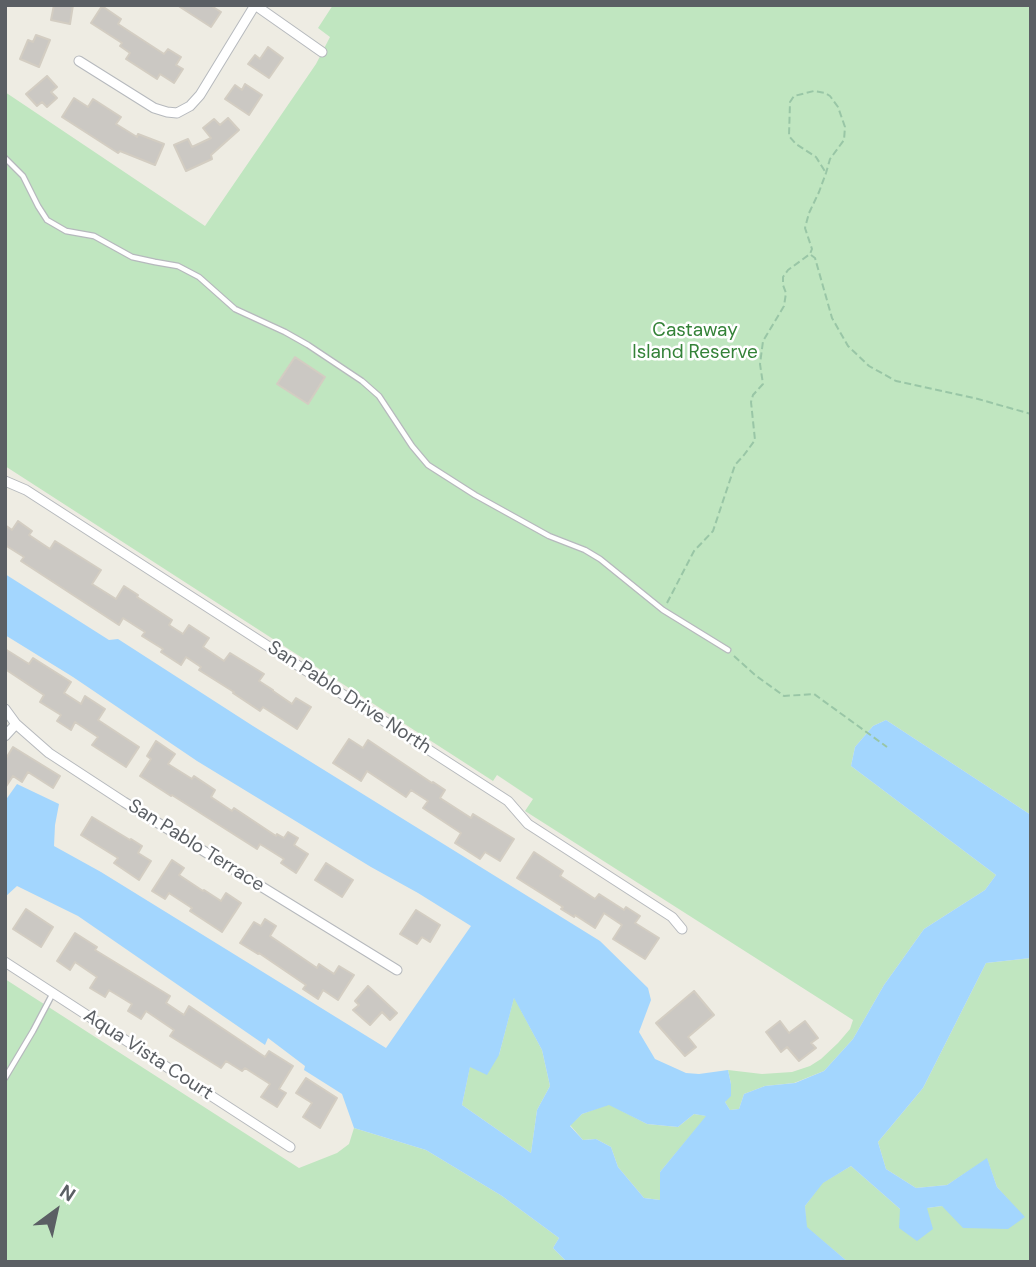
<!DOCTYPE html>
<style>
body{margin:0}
#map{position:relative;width:1036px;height:1267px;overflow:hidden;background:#eeece3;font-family:"DM Sans",sans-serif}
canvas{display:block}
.frame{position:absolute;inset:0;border:7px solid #5b5f64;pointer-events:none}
.north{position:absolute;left:21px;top:1176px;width:70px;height:70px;-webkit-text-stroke:5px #fff;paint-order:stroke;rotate:33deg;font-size:19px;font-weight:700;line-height:28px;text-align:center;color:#5b5f64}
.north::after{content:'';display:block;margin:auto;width:24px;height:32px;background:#5b5f64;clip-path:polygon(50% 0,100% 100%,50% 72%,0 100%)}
</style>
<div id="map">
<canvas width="1036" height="1267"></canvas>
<div class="frame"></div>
<div class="north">N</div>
</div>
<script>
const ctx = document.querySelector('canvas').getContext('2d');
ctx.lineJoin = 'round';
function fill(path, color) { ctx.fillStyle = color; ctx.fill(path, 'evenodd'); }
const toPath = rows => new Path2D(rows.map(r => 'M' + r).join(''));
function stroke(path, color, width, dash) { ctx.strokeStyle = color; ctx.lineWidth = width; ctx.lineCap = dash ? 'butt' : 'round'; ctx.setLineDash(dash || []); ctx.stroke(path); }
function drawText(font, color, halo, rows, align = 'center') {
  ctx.font = font + ' "DM Sans",sans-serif'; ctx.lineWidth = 5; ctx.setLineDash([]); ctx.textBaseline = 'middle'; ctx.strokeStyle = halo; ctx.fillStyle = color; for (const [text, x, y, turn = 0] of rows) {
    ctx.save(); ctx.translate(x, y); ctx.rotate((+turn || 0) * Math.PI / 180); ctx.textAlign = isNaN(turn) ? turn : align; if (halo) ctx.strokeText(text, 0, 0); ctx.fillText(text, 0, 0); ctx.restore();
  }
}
fill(toPath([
 [333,5,1031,5,1031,815,886,720,873,726,855,747,851,766,996,875,985,890,924,929,884,985,853,1039,824,1071,794,1083,765,1086,744,1094,739,1109,730,1110,725,1102,731,1084,728,1070,762,1074,792,1072,810,1066,821,1059,838,1043,850,1029,853,1020,525,811,533,799,497,775,493,781,5,466,5,92,205,226,316,64,330,37,318,28],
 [1031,958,1031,1262,848,1262,806,1227,805,1206,822,1183,851,1166,900,1209,927,1208,942,1206,1024,1218,997,1187,987,1159,947,1185,916,1188,886,1169,878,1142,923,1088,986,963],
 [5,979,299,1168,337,1153,349,1144,354,1128,426,1150,502,1196,559,1238,553,1248,567,1262,5,1262],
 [514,997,542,1050,550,1086,537,1110,531,1153,462,1105,470,1066,499,1055],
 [609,1104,647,1124,678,1127,694,1114,707,1116,660,1172,660,1200,644,1198,618,1167,611,1147,596,1139,583,1140,570,1125,582,1114]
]), '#c0e6c0');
fill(toPath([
 [5,574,109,640,118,639,253,726,600,941,648,988,651,1000,639,1032,655,1059,686,1073,699,1074,728,1070,731,1084,731,1096,725,1102,730,1110,739,1109,744,1094,765,1086,795,1083,824,1071,853,1039,884,985,924,929,985,890,996,875,851,766,855,747,873,726,886,720,1031,815,1031,958,986,963,923,1088,878,1142,886,1169,916,1188,947,1185,987,1158,997,1187,1025,1217,1008,1229,963,1228,942,1206,927,1208,933,1229,917,1241,899,1228,900,1209,851,1166,823,1183,805,1206,807,1227,848,1262,567,1262,553,1248,559,1238,502,1196,426,1150,354,1128,342,1094,304,1070,305,1066,268,1038,265,1045,78,916,17,886,5,897,5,801,17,784,59,804,55,825,54,846,101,872,386,1048,471,926,418,893,371,867,197,761,73,677,5,635],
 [514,998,542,1050,550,1086,537,1110,531,1153,462,1105,470,1067,487,1075,499,1055],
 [609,1105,647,1124,678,1127,694,1114,706,1116,660,1172,660,1200,644,1198,618,1167,611,1147,596,1139,583,1140,570,1126,582,1114]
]), '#a3d6fe');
const building = toPath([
 [54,5,73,5,70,24,51,20,54,5],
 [177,5,210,5,221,12,211,27,177,5],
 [102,6,121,19,118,24,164,54,168,49,181,57,176,65,183,69,174,83,160,74,157,79,126,59,130,53,120,46,122,43,91,23,102,6],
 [36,35,50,40,39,67,20,59,28,40,33,42,36,35],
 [268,47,283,58,269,78,248,64,255,55,260,59,268,47],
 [47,76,57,87,51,92,57,98,47,107,42,102,37,106,26,94,47,76],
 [245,84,262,95,249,115,225,99,235,85,242,90,245,84],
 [74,98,88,107,93,99,121,117,116,124,137,137,138,134,164,144,155,165,120,151,118,153,62,117,74,98],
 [228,118,239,130,211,155,212,159,186,171,174,145,188,139,192,147,211,138,203,128,214,119,220,125,228,118],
 [295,357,325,377,308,404,277,384,295,357],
 [18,521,32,531,29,535,50,549,55,541,101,570,92,584,116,599,124,586,138,595,137,597,172,620,169,625,183,634,189,625,209,638,203,647,224,661,230,653,264,674,259,681,273,690,273,691,292,704,296,698,311,707,297,729,263,707,260,711,233,693,234,692,199,670,201,667,186,657,181,665,161,652,163,649,142,636,145,632,123,618,119,625,21,561,24,557,5,545,5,525,12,530,18,521],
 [5,649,29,664,33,658,71,682,64,693,81,704,85,696,105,709,98,720,139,747,126,767,92,745,98,737,75,722,71,730,57,721,61,715,40,702,44,695,5,669,5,649],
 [349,739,363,748,368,740,432,783,433,782,445,790,440,798,471,818,473,814,514,839,500,861,485,852,480,859,455,843,461,833,423,808,428,801,411,790,406,797,367,771,361,781,333,763,349,739],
 [156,741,175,754,168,764,192,779,194,776,215,790,211,797,232,811,234,808,276,836,277,834,284,838,288,832,298,838,294,845,308,854,296,873,281,863,284,859,260,844,257,849,172,795,171,796,140,776,151,759,147,756,156,741],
 [13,747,60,776,53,788,28,772,22,782,13,776,5,788,5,760,13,747],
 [92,817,130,840,131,839,142,846,138,853,151,861,139,880,114,863,118,858,81,835,92,817],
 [534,852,563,871,560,876,595,899,599,894,624,910,626,907,640,916,635,923,659,938,645,959,613,939,622,925,604,913,595,928,575,915,574,917,561,909,563,907,517,878,534,852],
 [172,860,184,868,179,875,203,891,204,890,221,901,226,893,241,903,222,932,190,911,192,908,169,893,165,899,152,891,172,860],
 [326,863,353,880,342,897,315,880,326,863],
 [26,909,53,927,41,947,13,929,26,909],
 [416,910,440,925,430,942,422,937,417,944,400,934,416,910],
 [265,919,276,926,270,936,317,968,319,964,334,974,339,966,354,975,338,1000,323,990,318,999,303,989,306,985,259,953,258,954,240,943,254,922,261,926,265,919],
 [75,933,97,947,95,950,170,996,166,1003,184,1015,189,1006,265,1057,269,1051,293,1066,279,1089,286,1093,277,1107,261,1097,270,1084,245,1068,242,1071,226,1061,221,1068,170,1036,174,1030,146,1011,141,1019,128,1011,132,1004,109,990,105,997,90,988,97,977,75,962,70,970,57,961,75,933],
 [368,986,397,1013,390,1020,382,1012,370,1025,353,1010,359,1005,355,1001,368,986],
 [694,991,714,1015,688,1037,696,1047,685,1056,656,1023,694,991],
 [780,1021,789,1033,805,1021,818,1038,811,1043,816,1048,799,1061,787,1047,781,1052,766,1032,780,1021],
 [306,1078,337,1098,320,1128,303,1117,312,1103,296,1093,306,1078]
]);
fill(building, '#cbc8c3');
stroke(building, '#d3cdc2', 2);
const service = toPath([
 [5,158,23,176,38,206,47,220,66,231,94,236,132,257,155,262,178,266,199,277,235,309,285,332,308,345,362,381,379,396,412,446,428,465,475,495,549,536,585,550,600,559,663,610,728,650],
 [5,1078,33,1031,53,993]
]);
const minor = toPath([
 [79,61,154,108,167,112,177,113,190,106,200,95,255,5,322,52],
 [5,481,26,490,508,801,528,824,672,917,682,929],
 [5,709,16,724,49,753,124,802,397,970],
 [5,736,16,724],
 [5,962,290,1147]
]);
stroke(service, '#b6b9bd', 7);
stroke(minor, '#b6b9bd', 11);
stroke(toPath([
 [811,255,815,258,832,318,848,346,869,366,896,381,978,399,1031,414],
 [667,603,694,551,713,531,735,465,744,455,755,440,751,402,753,395,763,384,760,364,763,341,784,306,786,293,783,285,783,277,788,270,810,254,812,249,805,228,809,213,819,192,826,173,830,159,844,140,845,127,838,107,830,96,825,93,814,91,794,96,790,102,789,136,796,144,816,157,826,173],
 [734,656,755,675,784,696,814,694,887,747]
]), '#99c6a6', 2, [7, 3.5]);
stroke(service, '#fff', 4.5);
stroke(minor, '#fff', 9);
drawText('19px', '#348238', '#fff', [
 ["Castaway",695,331],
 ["Island Reserve",695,353]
]);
drawText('19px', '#5b5f64', '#fff', [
 ["San Pablo Drive North",349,698,33],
 ["San Pablo Terrace",196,846,32],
 ["Aqua Vista Court",148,1055,33]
]);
</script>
